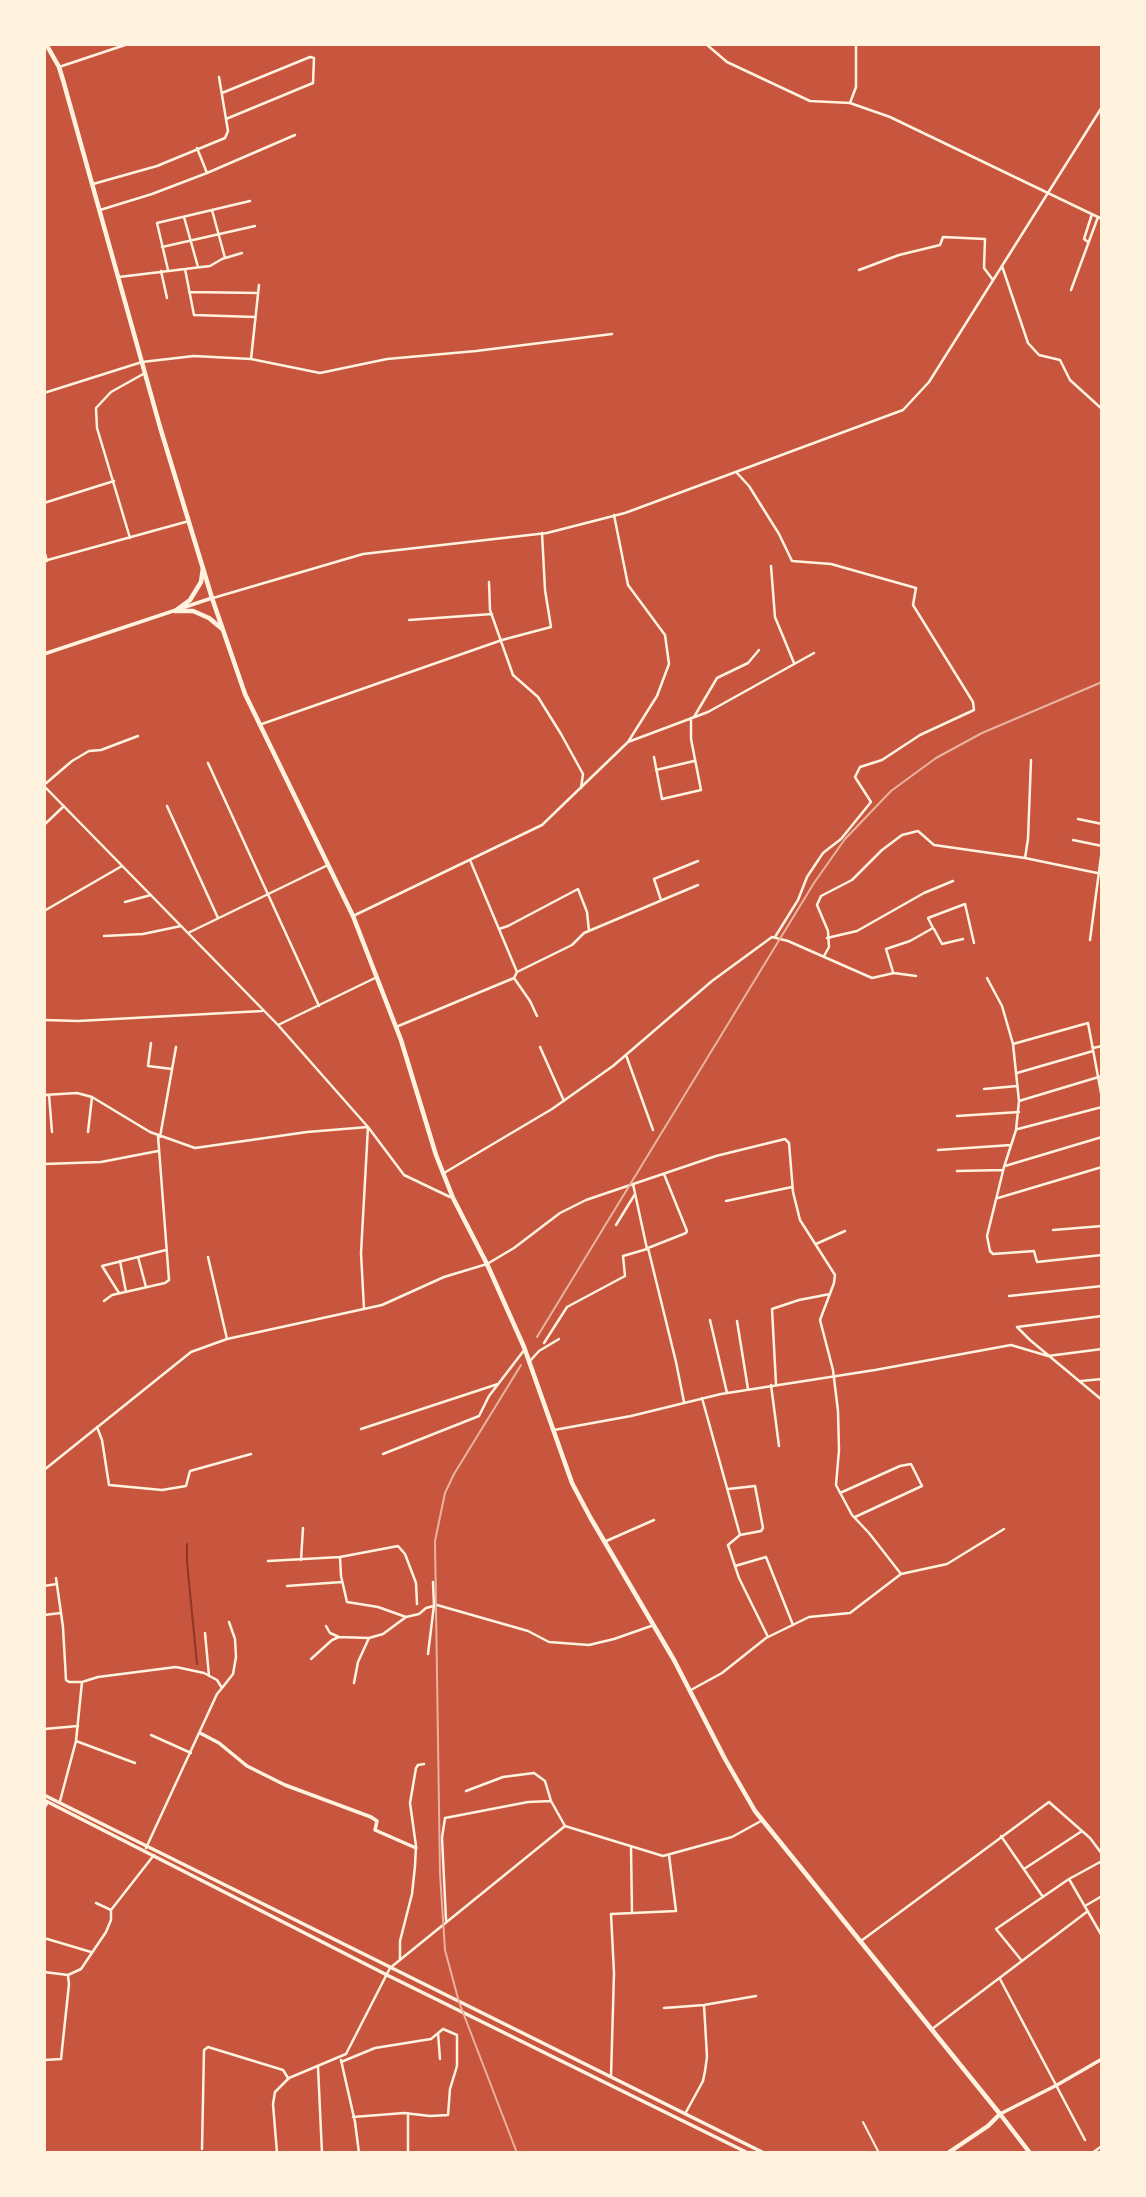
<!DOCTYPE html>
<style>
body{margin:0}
#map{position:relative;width:1146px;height:2197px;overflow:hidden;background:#c8553d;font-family:"Work Sans",sans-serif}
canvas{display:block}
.frame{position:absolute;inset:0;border:46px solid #fff3e0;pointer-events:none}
</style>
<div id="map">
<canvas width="1146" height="2197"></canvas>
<div class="frame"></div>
</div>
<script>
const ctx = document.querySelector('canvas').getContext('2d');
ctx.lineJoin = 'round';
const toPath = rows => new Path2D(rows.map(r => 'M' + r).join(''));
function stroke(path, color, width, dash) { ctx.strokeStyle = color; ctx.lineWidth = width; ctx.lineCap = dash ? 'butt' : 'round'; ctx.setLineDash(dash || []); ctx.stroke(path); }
stroke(toPath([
 [187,1544,187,1562,197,1664]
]), '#8f3625', 2);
stroke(toPath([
 [863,2122,879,2153]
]), '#fff3e0', 2);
stroke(toPath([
 [706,44,727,62,810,101,850,103,890,117,1102,219],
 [59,67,128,44],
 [222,93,310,57,314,58,313,83,226,119],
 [850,103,856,87,856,44],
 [197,148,207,173],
 [93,184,157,166,225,138,228,131,219,77],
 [100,210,152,194,207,173,295,135],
 [212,210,225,258],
 [184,217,198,267],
 [1088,242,1084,239,1092,214],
 [162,247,255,226],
 [1002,266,1028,343,1039,355,1060,360,1070,380,1102,409],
 [185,269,194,315,255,317],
 [168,270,157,223,250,201],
 [859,270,899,255,940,245,943,237,985,239,984,268,993,280],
 [161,271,167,298],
 [119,277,210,266,222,259,242,253],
 [1071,290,1098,217],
 [189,292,258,293],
 [251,359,259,285],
 [44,393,142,362,194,356,251,359,320,373,387,359,476,351,612,334],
 [737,473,749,486,779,534,792,561,831,564,916,588,913,605,973,702,974,710,920,735,882,760,860,767,855,777,871,802,841,839,823,853,807,877,798,900,775,937],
 [44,503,114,481],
 [614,515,628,585,665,635,669,664,657,696,628,742],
 [130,538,97,428,96,408,111,392,145,373],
 [44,550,47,561],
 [44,561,189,521],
 [771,566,775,617,794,663],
 [489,582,490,610,513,675,538,697,561,734,583,774,581,788],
 [213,598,363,554,547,533,625,513,903,410,929,382,1102,107],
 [409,620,492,614],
 [694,717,717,678,748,663,759,650],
 [259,725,502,640,551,627,545,590,542,533],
 [654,757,662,799,701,790,691,739,691,718],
 [1031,760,1028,839,1025,858,1102,874],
 [208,763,319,1006],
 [656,770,694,761],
 [44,785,72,761,89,751,101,750,138,736],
 [44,786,278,1025,368,1127,404,1175,450,1197],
 [167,806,218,918],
 [1078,819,1102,824],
 [44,825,64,806],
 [1073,840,1102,846],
 [470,860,517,972],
 [661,900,654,879,698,861],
 [125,902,151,895],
 [44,911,122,866],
 [353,916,542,825,628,742,708,712,814,653],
 [499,929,508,926,578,889,587,912,589,931],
 [934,929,942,944,963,939],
 [188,933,328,865],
 [104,936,143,934,181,926],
 [827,938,857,931,924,893,953,881],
 [1090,940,1102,849],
 [824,956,829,947,828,931,817,905,821,896,852,880,882,850,902,835,918,831,934,845,1025,858],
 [893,972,886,949,910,941,933,928,928,918,965,904,974,943],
 [514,978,530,1001,537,1016],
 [987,978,1002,1006,1013,1044,1019,1101,1016,1130,1004,1167,987,1236,990,1251,993,1254,1034,1251,1037,1262,1102,1255],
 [44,1020,78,1021,262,1011],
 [278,1025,375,978],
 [396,1027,514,978,517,972,572,945,584,933,698,885],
 [151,1043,148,1066,172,1069],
 [1013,1044,1088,1023,1102,1098],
 [540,1047,564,1101],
 [1093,1048,1102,1046],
 [626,1055,653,1130],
 [1017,1073,1093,1051],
 [984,1089,1017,1086],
 [44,1095,77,1093,92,1097,150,1132,195,1148,307,1132,368,1127,361,1253,364,1309],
 [49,1095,52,1132],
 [1019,1101,1102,1076],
 [957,1116,1019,1112],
 [1018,1129,1102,1107],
 [88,1132,92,1097],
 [160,1137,176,1047],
 [938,1150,1011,1145],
 [44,1164,101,1162,158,1151],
 [1005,1166,1102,1137],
 [957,1171,1003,1170],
 [444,1173,552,1109,613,1066,712,981,772,937,788,941,872,978,894,973,916,976],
 [664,1174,687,1231,686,1233,648,1248,676,1362,684,1402],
 [998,1198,1102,1167],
 [726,1201,792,1187],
 [616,1225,635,1194],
 [1053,1230,1102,1226],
 [816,1244,845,1231],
 [138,1257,146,1287],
 [208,1257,227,1339],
 [120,1261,126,1292],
 [119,1293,102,1266,166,1250],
 [1009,1296,1102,1286],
 [104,1301,112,1295,165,1283,169,1280,158,1136],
 [710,1320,727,1393],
 [737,1321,748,1389],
 [1017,1327,1030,1340,1102,1400],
 [1017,1327,1102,1316],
 [544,1343,567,1307,625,1276,623,1256,647,1249,633,1184],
 [529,1362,539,1351,559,1339],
 [1081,1381,1102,1379],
 [776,1384,772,1309,799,1300,830,1294],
 [771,1385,779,1446],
 [702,1398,740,1535],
 [97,1427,102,1440,109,1485,162,1490,186,1486,190,1471,251,1454],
 [361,1429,498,1384],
 [554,1430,631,1416,721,1394,875,1370,1011,1345,1048,1356,1102,1349],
 [383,1454,479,1416,489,1396,525,1349],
 [44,1470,191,1352,227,1339,382,1305,444,1277,487,1264,514,1248,560,1213,586,1200,716,1156,785,1139,789,1143,793,1192,800,1220,835,1275,834,1283,820,1320,833,1370,838,1411,839,1450,836,1485,852,1515,869,1533,901,1574],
 [728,1489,755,1486,763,1528,761,1531,740,1535,728,1545,739,1578,768,1637],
 [840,1493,900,1466,911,1464,922,1486,855,1517],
 [604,1542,654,1520],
 [340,1557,341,1576,347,1602,378,1607,406,1617,419,1614,426,1608,437,1605,528,1631,549,1642,589,1645,614,1639,654,1625],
 [301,1560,303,1528],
 [268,1561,340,1557,398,1546,405,1554,416,1583,417,1604],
 [735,1566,766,1557,793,1625],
 [56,1578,63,1627,66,1680,69,1682,82,1682],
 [44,1586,57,1584],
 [287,1586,342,1582],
 [44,1615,61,1613],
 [326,1626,330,1633,339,1637,369,1638],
 [205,1633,209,1676],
 [428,1654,434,1605,433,1582],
 [311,1659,332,1640,339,1637],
 [354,1683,358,1662,369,1638,383,1634,406,1617],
 [222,1688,233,1674,236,1657,235,1639,229,1622],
 [689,1691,722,1673,766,1638,809,1617,850,1613,901,1574,947,1564,1004,1529],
 [44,1729,78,1726],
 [151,1735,191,1753],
 [76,1741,135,1763],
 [466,1791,503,1777,534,1773,545,1781,551,1801,565,1826],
 [60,1801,76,1741,82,1682,98,1677,176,1667,204,1673,217,1680,222,1688,217,1694,146,1848],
 [44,1809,48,1802],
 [1001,1836,1043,1897],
 [631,1847,632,1913],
 [1024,1869,1082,1831],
 [1069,1879,1102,1936],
 [1085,1906,1102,1896],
 [111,1910,154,1855],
 [446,1920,442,1838,445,1818,528,1802,551,1801],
 [44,1938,91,1952],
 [861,1941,1049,1802,1090,1838,1102,1854],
 [400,1960,400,1941,412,1894,415,1866,416,1846,410,1803,416,1768,418,1765,424,1764],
 [1022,1961,996,1929,1069,1879,1102,1861],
 [44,1972,68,1975,81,1969,106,1932,111,1920,111,1910,96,1903],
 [1000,1979,1085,2140],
 [664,2008,704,2005,756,1996],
 [932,2029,1088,1911],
 [438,2033,440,2059],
 [44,2060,61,2059,69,1984,68,1976],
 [341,2060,355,2122,359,2153],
 [341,2062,375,2048,431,2039,443,2029,457,2035,457,2066,450,2089,448,2115,430,2116,404,2113,353,2117],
 [318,2067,322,2153],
 [611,2077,614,1973,611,1914,676,1911,669,1855],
 [408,2113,408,2153],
 [685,2114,703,2081,705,2071,707,2057,704,2005],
 [202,2149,204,2050,208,2047,283,2070,288,2078],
 [277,2153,273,2104,275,2092,289,2078,346,2054,390,1968,565,1826,663,1856,732,1837,761,1821],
 [1092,2153,1102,2146]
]), '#fff3e0', 2.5);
stroke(toPath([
 [200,1733,219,1743,247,1766,285,1785,371,1817,377,1821,375,1830,416,1848]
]), '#fff3e0', 3.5);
stroke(toPath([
 [44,654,212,598],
 [44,1795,764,2153],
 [44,1800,387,1975,748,2153],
 [1000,2114,1057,2085,1102,2059]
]), '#fff3e0', 3.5);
stroke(toPath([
 [175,611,190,600,201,582,203,568],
 [176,611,193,611,209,618,221,628],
 [1000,2114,1030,2153]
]), '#fff3e0', 4.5);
stroke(toPath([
 [46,44,59,67,63,80,160,427,212,598,245,694,353,916,401,1040,436,1155,453,1198,487,1264,524,1347,572,1483,590,1517,674,1660,725,1759,755,1811,1000,2114,988,2126,948,2153]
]), '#fff3e0', 4.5);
stroke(toPath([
 [537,1337,814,883,845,839,891,791,936,758,982,733,1102,682],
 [517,2153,459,2002,445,1950,440,1874,435,1541,445,1493,454,1474,521,1365]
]), '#e9b49f', 2);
</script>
